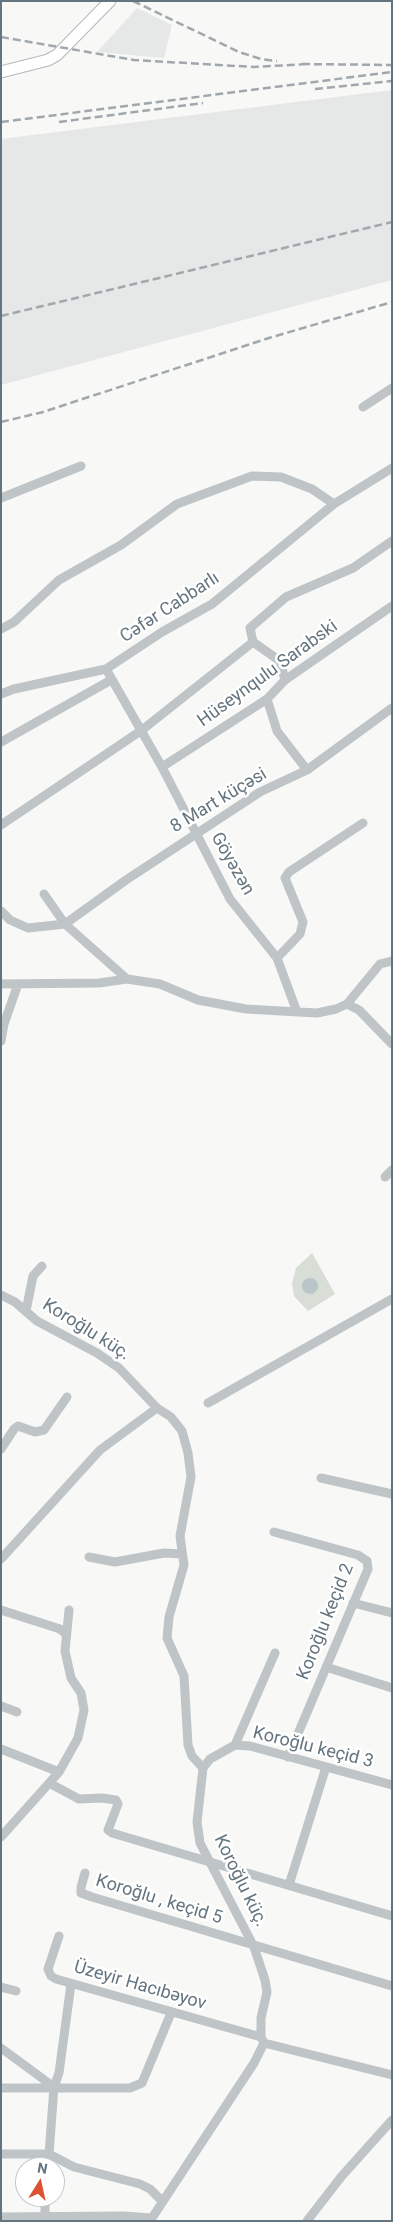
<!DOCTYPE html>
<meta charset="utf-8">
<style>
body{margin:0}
#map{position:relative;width:393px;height:2222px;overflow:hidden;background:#f8f8f6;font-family:Roboto,sans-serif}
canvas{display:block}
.frame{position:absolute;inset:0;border:2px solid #65757f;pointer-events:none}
.north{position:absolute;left:15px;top:2157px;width:50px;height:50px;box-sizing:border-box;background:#fff;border:1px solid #c1c8cc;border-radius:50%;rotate:10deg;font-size:14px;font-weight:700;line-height:20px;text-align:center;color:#65757f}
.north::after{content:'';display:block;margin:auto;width:18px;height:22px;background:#da5434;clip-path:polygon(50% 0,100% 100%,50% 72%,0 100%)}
</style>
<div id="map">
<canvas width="393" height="2222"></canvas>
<div class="frame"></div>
<div class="north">N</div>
</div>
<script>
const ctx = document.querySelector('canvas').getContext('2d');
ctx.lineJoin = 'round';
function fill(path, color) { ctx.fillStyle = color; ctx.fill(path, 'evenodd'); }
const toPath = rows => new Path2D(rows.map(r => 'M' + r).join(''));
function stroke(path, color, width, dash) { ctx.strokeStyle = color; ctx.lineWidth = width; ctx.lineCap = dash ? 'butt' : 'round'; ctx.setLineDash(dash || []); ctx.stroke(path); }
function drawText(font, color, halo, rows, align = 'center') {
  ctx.font = font + ' Roboto,sans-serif'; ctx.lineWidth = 5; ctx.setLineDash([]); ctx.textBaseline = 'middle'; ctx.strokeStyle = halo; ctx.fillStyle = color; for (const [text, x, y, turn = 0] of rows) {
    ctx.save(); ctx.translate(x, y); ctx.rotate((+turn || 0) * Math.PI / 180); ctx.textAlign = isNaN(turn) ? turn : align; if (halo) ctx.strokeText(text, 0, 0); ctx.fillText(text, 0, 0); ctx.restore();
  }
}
fill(toPath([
 [137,8,172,25,164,58,97,52],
 [392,90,392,280,1,385,1,139]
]), '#e6e7e7');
fill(toPath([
 [312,1253,335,1294,308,1311,294,1296,292,1283,296,1268]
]), '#d8ddd5');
fill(toPath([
 '302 1286a8 8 0 1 1 16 0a8 8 0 1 1-16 0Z'
]), '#b9c5c9');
const secondary = toPath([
 [1,72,48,60,57,55,110,1]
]);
stroke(secondary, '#b2b8bc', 13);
stroke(toPath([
 [363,407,392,388],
 [1,498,81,466],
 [1,629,14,622,59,580,121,545,177,504,252,476,281,477,312,489,334,504],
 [253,642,250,628,286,597,353,568,392,541],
 [253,642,280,661,285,680],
 [106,669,162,767,230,899,277,958,297,1012],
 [1,694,14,689,106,669,162,632,212,604,334,504,392,468],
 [267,699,277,731,307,770],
 [1,742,111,680],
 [162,767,267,699,285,680,392,606],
 [1,825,142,730,253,642],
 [44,894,65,924,127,979],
 [1,911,10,920,28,928,65,924,126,880,260,792,307,770,392,708],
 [277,958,300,934,303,922,285,878,289,872,363,823],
 [1,984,99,983,127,979,160,984,198,1000,246,1009,317,1013,336,1009,347,1004,359,1010,392,1044],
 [347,1004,380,964,392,961],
 [1,1041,4,1024,18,984],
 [385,1177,392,1170],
 [1,1295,15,1302,37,1321,97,1353,119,1368,157,1408,171,1417,182,1431,188,1453,191,1477,180,1536,184,1565,169,1617,167,1638,184,1676,188,1745,192,1756,203,1768,197,1822,200,1843,254,1947,265,1980,267,1992,261,2018,261,2037,264,2043,254,2063,150,2221],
 [26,1311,33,1276,42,1266],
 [208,1403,392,1299],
 [1,1449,14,1429,18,1426,35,1432,44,1430,67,1397],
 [321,1478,392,1494],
 [274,1532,358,1555,367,1561,368,1569,288,1757],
 [89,1557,115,1562,164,1553,182,1554],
 [1,1559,100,1450,157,1408],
 [353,1603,392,1613],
 [1,1610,60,1629,66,1634],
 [326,1667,392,1688],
 [1,1706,17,1712],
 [235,1745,275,1653],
 [1,1749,59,1772],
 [203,1768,210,1759,235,1745,250,1746,392,1785],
 [49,1783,79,1799,102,1798,116,1800,118,1804,108,1830,112,1833,392,1916],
 [1,1837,59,1772,78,1738,84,1710,81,1693,71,1678,65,1651,69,1610],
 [85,1873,81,1887,81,1893,92,1897,392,1986],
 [289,1885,326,1767],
 [59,1936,48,1969,51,1976,56,1979,261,2037],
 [1,1987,16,1991],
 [264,2043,392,2075],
 [1,2048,54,2087],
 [1,2088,130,2088,142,2083,171,2013],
 [1,2154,49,2154,74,2167,140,2184,150,2189,162,2201],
 [49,2154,54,2087,59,2073,71,1984],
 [45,2197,45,2221],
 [1,2217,124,2216,151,2218],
 [307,2221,341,2177,392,2120]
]), '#bfc4c7', 9);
stroke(secondary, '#fff', 11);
stroke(toPath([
 [133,1,239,52,261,59,277,61],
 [1,37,134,60,254,67,309,64],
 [302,64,392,65],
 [315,89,392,81],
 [1,122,392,72],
 [59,122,203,103],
 [1,316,392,222],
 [1,422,43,412,269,338,392,302]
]), '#a1a8ad', 2.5, [8, 4]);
drawText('18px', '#65757f', '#fff', [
 ["Cəfər Cabbarlı",170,608,-33],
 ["Hüseynqulu Sarabski",268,674,-36],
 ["8 Mart küçəsi",219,801,-31],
 ["Göyəzən",232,864,60],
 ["Koroğlu küç.",86,1330,32],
 ["Koroğlu keçid 2",326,1622,-68],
 ["Koroğlu keçid 3",313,1748,14],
 ["Koroğlu küç.",240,1881,64],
 ["Koroğlu , keçid 5",159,1900,17],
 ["Üzeyir Hacıbəyov",140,1986,16]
]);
</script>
